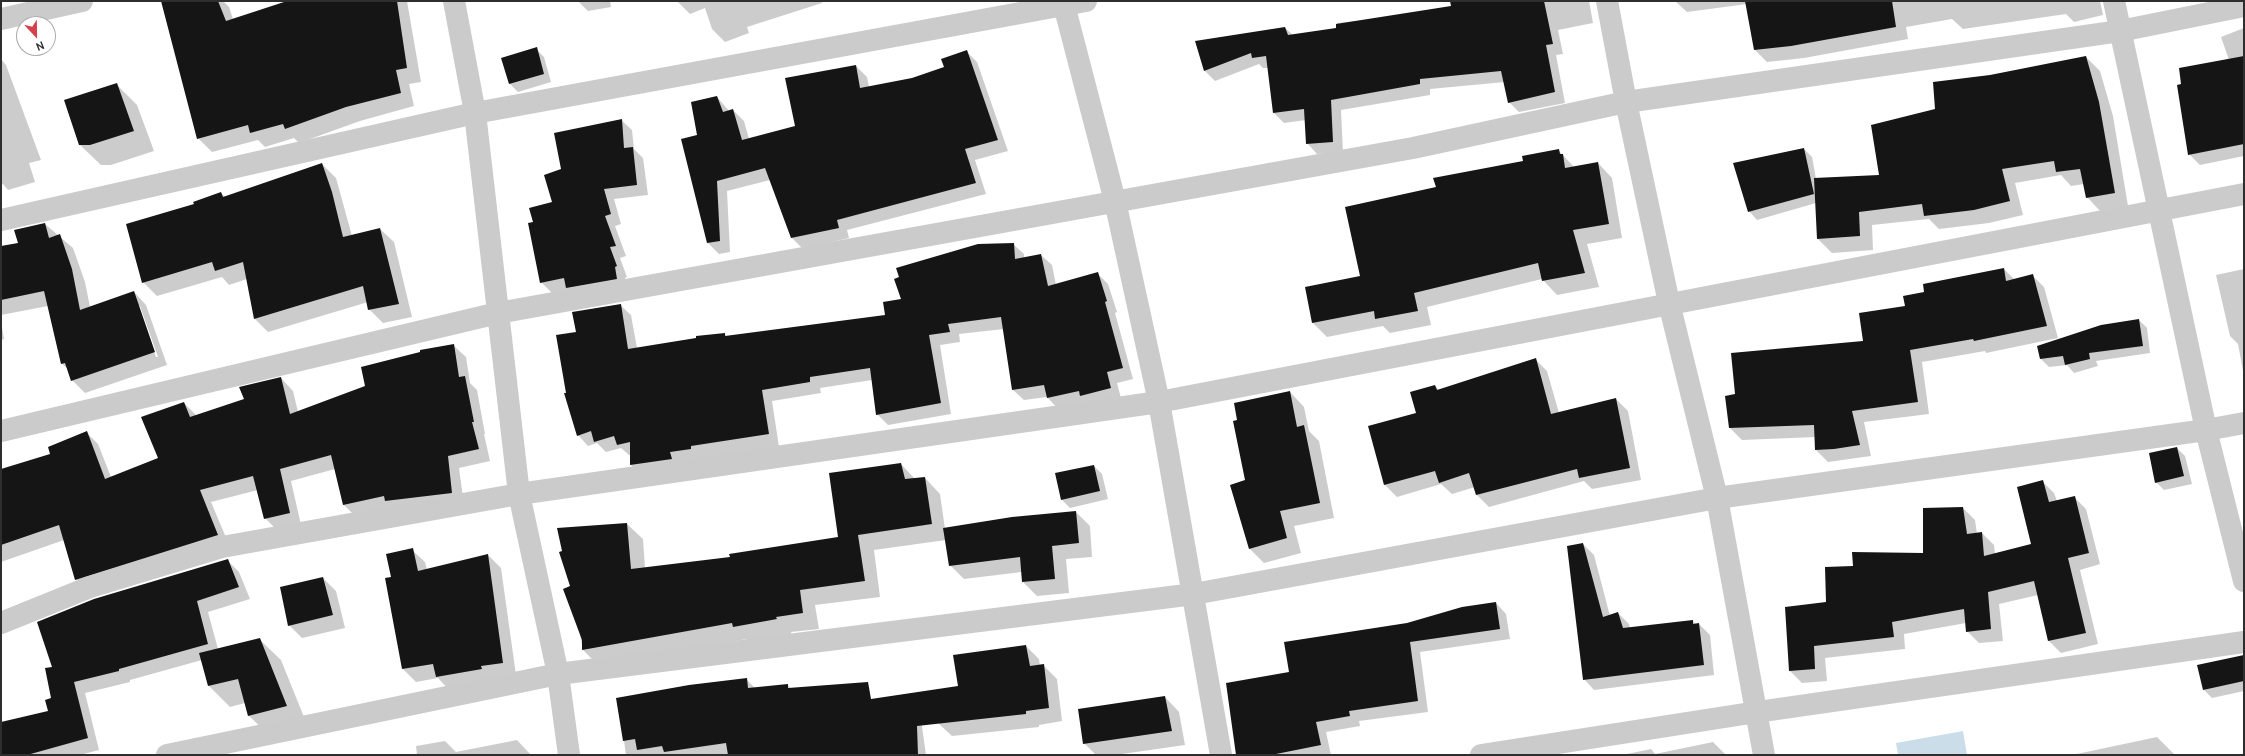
<!DOCTYPE html>
<style>
body{margin:0}
#map{position:relative;width:2245px;height:756px;overflow:hidden;background:#fff;font-family:Cabin,sans-serif}
canvas{display:block}
.frame{position:absolute;inset:0;border:2px solid #2e2e2e;pointer-events:none}
.north{position:absolute;left:16px;top:16px;width:40px;height:40px;box-sizing:border-box;background:#fff;border:1px solid #ababab;border-radius:50%;rotate:158deg;font-size:11px;font-weight:700;line-height:16px;text-align:center;color:#2e2e2e}
.north::after{content:'';display:block;margin:auto;width:14px;height:18px;background:#d6404c;clip-path:polygon(50% 0,100% 100%,50% 72%,0 100%)}
</style>
<div id="map">
<canvas width="2245" height="756"></canvas>
<div class="frame"></div>
<div class="north">N</div>
</div>
<script>
const ctx = document.querySelector('canvas').getContext('2d');
ctx.lineJoin = 'round';
function fill(path, color) { ctx.fillStyle = color; ctx.fill(path, 'evenodd'); }
const toPath = rows => new Path2D(rows.map(r => 'M' + r).join(''));
function stroke(path, color, width, dash) { ctx.strokeStyle = color; ctx.lineWidth = width; ctx.lineCap = dash ? 'butt' : 'round'; ctx.setLineDash(dash || []); ctx.stroke(path); }
fill(toPath([
 [1963,731,1967,755,1898,755,1896,743]
]), '#cbdde9');
fill(toPath([
 [169,1,223,1,229,7,233,19,290,1,407,1,421,82,409,84,414,106,360,121,299,143,294,138,265,147,258,140,212,152,198,138],
 [578,1,610,1,611,7,588,11],
 [677,1,821,1,822,3,747,27,749,33,725,42,712,29,705,8,690,14],
 [1451,1,1589,1,1593,23,1558,30,1563,54,1556,55,1565,103,1519,112,1509,102,1505,82,1430,89,1430,95,1341,110,1343,152,1317,154,1307,143,1306,120,1284,123,1274,113,1268,68,1263,68,1259,64,1215,81,1204,70,1285,28,1293,35,1337,29,1337,23,1396,17,1452,7],
 [1675,1,2100,1,2103,15,2074,22,2066,14,1963,29,1952,19,1906,27,1908,39,1804,58,1767,62,1755,50,1747,4,1687,12],
 [2244,28,2244,156,2200,165,2189,154,2229,60,2221,37],
 [536,49,544,57,551,82,518,92,510,84,503,58],
 [966,51,977,62,1008,151,975,160,986,194,847,230,849,238,803,249,792,238,770,180,727,191,730,252,719,254,708,243,698,136,717,97,729,111,733,110,744,121,749,139,796,127,856,66,867,77,869,87,912,79,945,67],
 [2086,57,2100,71,2113,116,2128,206,2100,211,2087,197,2084,184,2071,186,2061,175,2015,183,2023,215,1989,223,1939,229,1929,219,1872,225,1873,250,1832,253,1818,239,1816,203,1757,220,1749,211,1804,149,1812,157,1816,179,1880,176,1936,110,1990,76],
 [1,59,6,65,41,160,29,163,35,182,8,190,3,184,1,185],
 [116,84,137,105,154,151,111,165,101,165,80,145],
 [621,120,632,130,634,149,643,158,648,195,614,199,621,224,615,226,626,256,620,258,627,277,625,278,627,289,552,293,541,282,534,223,554,203,562,170],
 [1559,151,1574,167,1598,163,1612,178,1622,238,1587,244,1599,287,1557,295,1542,279,1427,307,1431,325,1390,333,1383,326,1327,337,1313,323,1362,277,1437,188],
 [322,164,336,178,352,236,380,229,394,242,412,317,383,323,369,309,368,302,268,332,255,319,247,279,229,285,222,277,157,296,143,282,195,205,221,193,225,197],
 [45,224,73,248,85,282,90,307,134,292,146,305,167,365,85,393,72,380,69,370,61,363,48,306,1,315,1,248,21,247],
 [138,306,140,306,158,357,156,357],
 [1013,244,1024,254,1024,258,1041,255,1052,265,1056,285,1097,273,1108,284,1117,312,1115,313,1133,379,1117,383,1121,398,1058,409,1047,397,1024,400,1013,390,1004,329,959,334,960,342,940,345,951,414,888,425,877,414,872,380,820,388,821,393,772,401,779,447,642,476,631,465,631,455,629,455,621,448,606,452,597,443,588,446,578,435,567,393,577,333,620,305,631,315,637,348,725,334,727,337,886,316,902,300],
 [2004,269,2014,279,2032,275,2044,287,2058,338,1986,353,1985,351,1922,362,1929,414,1864,422,1871,456,1828,462,1816,450,1816,437,1742,440,1730,428,1736,395,1865,342,1926,293],
 [2244,269,2244,376,2238,344,2230,336,2216,275],
 [2139,320,2147,328,2150,353,2096,361,2098,366,2074,373,2067,365,2049,367,2041,359,2038,346],
 [1,322,4,339,1,340],
 [453,345,466,357,470,383,477,390,485,434,484,434,490,461,459,468,464,505,356,517,344,505,335,469,291,481,301,525,277,530,265,518,258,490,211,502,230,547,88,591,76,579,64,540,1,562,1,470,52,454,86,432,98,444,111,477,159,458,184,403,197,416,245,400,281,378,293,391,298,412,366,387],
 [1535,359,1547,371,1559,413,1616,399,1628,411,1641,480,1592,489,1584,481,1489,507,1477,495,1475,487,1452,494,1441,484,1397,497,1385,485,1369,427,1418,413,1435,386,1439,390],
 [1290,392,1304,407,1309,431,1319,441,1334,518,1294,526,1301,553,1264,563,1249,548,1246,481],
 [2177,448,2185,456,2192,484,2164,490,2156,482],
 [901,464,915,479,925,478,940,494,945,529,1076,512,1090,526,1092,557,1066,559,1069,593,1037,596,1023,582,1022,572,964,579,950,565,946,540,874,550,880,597,815,605,819,629,791,632,792,635,750,643,746,639,599,666,583,650,571,587,627,524,643,539,645,568,731,558,839,537],
 [1094,466,1102,474,1108,499,1070,508,1062,500],
 [2042,481,2054,493,2057,501,2074,497,2086,509,2100,564,2080,570,2098,644,2061,653,2049,641,2038,595,1999,604,2003,641,1979,643,1967,631,1966,623,1904,634,1905,649,1825,658,1827,681,1802,683,1790,671,1827,603,1854,567,1924,554,1963,508,1975,520,1977,534,1982,533,1994,545,1995,554,2033,545],
 [1583,544,1594,555,1610,616,1618,613,1629,624,1630,629,1693,621,1696,624,1699,624,1710,635,1714,675,1594,690,1584,679],
 [412,550,425,562,427,570,488,555,501,568,516,675,449,690,438,678,416,682,403,669],
 [227,560,239,572,250,599,208,612,218,649,259,639,281,660,308,727,270,736,248,715,245,703,230,707,209,686,202,660,130,680,130,682,85,693,99,750,80,755,1,755,1,723,49,712,52,699,53,667],
 [323,578,336,591,345,628,302,638,289,625],
 [1496,603,1506,614,1510,639,1420,652,1428,712,1359,721,1360,726,1326,732,1331,755,1236,755,1290,673],
 [1026,646,1039,659,1040,666,1043,665,1057,679,1062,721,1039,725,1039,727,952,736,938,723],
 [2244,659,2244,691,2212,698,2204,690],
 [746,679,756,689,788,685,830,755,626,755,618,698],
 [1165,697,1179,712,1185,745,1115,755,1096,755,1084,743],
 [919,705,926,755,865,755],
 [2157,737,2175,755,2072,755],
 [517,740,531,755,417,755,416,746,445,741,456,752],
 [1713,742,1726,755,1627,754,1651,749,1655,754]
]), '#0003');
fill(toPath([
 [161,1,218,1,226,21,287,1,397,1,407,68,396,70,401,93,346,107,285,129,283,124,250,133,248,125,197,139],
 [1450,1,1544,1,1553,44,1546,45,1555,92,1508,103,1501,71,1420,79,1420,84,1331,100,1333,142,1306,144,1304,109,1273,113,1266,56,1252,58,1251,53,1204,71,1195,41,1285,27,1288,35,1336,28,1336,24,1451,6],
 [1745,1,1892,1,1896,27,1791,46,1754,50],
 [537,47,544,74,509,84,501,58],
 [967,50,998,140,965,149,976,183,837,220,839,228,791,238,765,168,717,181,720,241,707,243,681,139,697,135,691,102,717,96,723,112,733,109,742,140,795,126,785,78,856,65,860,88,912,78,944,67,941,59],
 [2086,56,2099,102,2115,193,2086,198,2080,169,2056,172,2054,161,2002,169,2010,201,1974,210,1924,216,1922,204,1859,212,1860,236,1817,239,1814,178,1879,175,1871,125,1935,109,1933,82,1990,75],
 [2244,56,2244,144,2188,155,2177,85,2181,84,2179,68],
 [117,83,134,131,90,145,79,145,64,100],
 [622,119,624,148,633,147,637,185,604,189,611,214,605,216,616,246,610,247,617,266,615,267,617,279,566,288,564,278,540,283,528,223,533,222,529,208,552,202,544,175,561,169,554,133],
 [1804,148,1814,194,1748,212,1733,163],
 [1559,149,1560,154,1563,154,1565,168,1598,162,1609,224,1573,230,1585,273,1542,281,1538,263,1414,293,1418,311,1375,319,1374,311,1312,323,1305,287,1360,276,1345,207,1436,187,1433,178,1523,161,1522,156],
 [322,163,332,192,343,237,380,228,399,304,368,310,363,286,254,319,243,262,215,271,212,262,142,283,126,224,194,204,193,202,221,192,223,197],
 [45,223,49,238,60,234,72,269,80,310,134,291,155,352,71,381,65,363,61,364,44,291,1,300,1,246,18,243,14,230],
 [1014,243,1015,259,1041,254,1048,286,1098,272,1107,301,1105,302,1123,368,1107,372,1111,388,1080,396,1079,391,1047,398,1044,385,1012,390,1001,317,948,324,950,332,929,335,941,403,876,415,870,368,810,377,810,382,762,390,769,434,691,446,691,449,670,452,672,459,630,465,630,442,617,445,614,436,594,442,591,431,577,436,564,393,566,393,556,335,576,332,572,312,621,304,628,349,696,338,696,336,725,333,725,336,885,315,883,302,901,299,894,279,899,277,896,268,978,244],
 [2004,268,2006,281,2033,274,2047,326,1974,341,1973,339,1910,350,1918,402,1852,411,1860,445,1834,449,1815,450,1814,425,1729,428,1725,396,1735,394,1731,353,1863,341,1859,313,1905,306,1903,296,1924,292,1923,284],
 [2139,319,2143,346,2089,353,2090,359,2065,365,2063,356,2040,359,2037,346,2101,325],
 [454,344,459,377,465,376,474,422,472,422,479,449,448,456,452,493,385,501,384,496,343,505,331,455,280,469,290,513,264,519,253,476,200,490,218,535,75,580,59,525,1,545,1,469,50,454,48,447,87,431,105,479,158,458,141,417,184,402,190,417,244,399,239,387,281,377,290,414,365,386,361,367,420,352,420,350],
 [1536,358,1551,414,1616,398,1630,468,1579,478,1577,469,1476,495,1469,473,1439,483,1435,471,1384,485,1368,426,1416,413,1410,392,1435,385,1437,390],
 [1290,391,1297,427,1304,425,1320,503,1280,511,1287,538,1249,549,1230,485,1245,480,1233,421,1237,420,1234,403],
 [2177,447,2184,476,2155,483,2149,453],
 [901,463,905,479,925,477,932,524,858,535,865,581,800,590,803,613,776,617,777,619,733,627,732,623,582,650,582,640,563,589,570,586,559,552,562,551,557,528,627,523,631,569,730,557,729,554,838,537,829,473],
 [1094,465,1100,491,1061,500,1055,473],
 [2043,480,2049,502,2075,496,2089,553,2068,558,2086,633,2048,641,2034,581,1988,592,1991,629,1966,632,1964,609,1892,622,1894,637,1814,646,1815,669,1789,671,1785,607,1826,602,1825,567,1853,566,1852,552,1923,553,1923,508,1963,507,1967,534,1982,532,1984,556,2031,544,2017,487],
 [1076,511,1079,543,1052,546,1055,579,1022,582,1020,557,949,566,943,528,1012,517],
 [1583,543,1603,617,1618,612,1623,628,1693,620,1693,624,1699,623,1704,665,1583,680,1567,546],
 [413,548,418,571,488,554,503,663,481,666,482,669,436,677,433,664,402,669,385,578,391,577,386,554],
 [228,559,239,587,197,601,208,644,119,669,119,671,74,682,88,738,27,755,1,755,1,722,48,711,45,700,51,698,45,668,52,667,37,622,94,599],
 [323,577,333,615,288,626,280,587],
 [1496,602,1500,629,1410,642,1418,701,1349,711,1350,716,1316,722,1321,745,1271,755,1236,755,1226,683,1289,672,1284,642,1407,623,1462,607],
 [260,638,287,706,248,716,238,679,208,686,199,653],
 [1026,645,1030,666,1044,664,1049,708,1026,711,1026,714,917,726,918,755,728,755,726,743,664,752,662,746,637,750,635,739,623,741,616,698,689,685,747,678,748,688,788,684,788,688,868,682,871,699,958,686,953,655],
 [2244,655,2244,681,2203,690,2197,665],
 [1165,696,1172,731,1083,744,1078,709]
]), '#151515');
stroke(toPath([
 [454,1,475,113,519,494,558,674,569,755],
 [1063,1,1115,201,1159,402,1221,755],
 [1607,1,1626,102,1669,303,1717,498,1764,755],
 [2114,1,2206,430,2244,581],
 [1,19,82,1],
 [1,220,475,113,1086,1],
 [1,431,498,313,1413,148,1626,102,2120,31,2244,6],
 [1,623,90,587,222,547,519,494,1159,402,2244,194],
 [167,755,558,674,1194,594,1717,498,2206,430,2244,423],
 [1481,755,1757,712,2244,642]
]), '#cbcbcb', 22);
</script>
